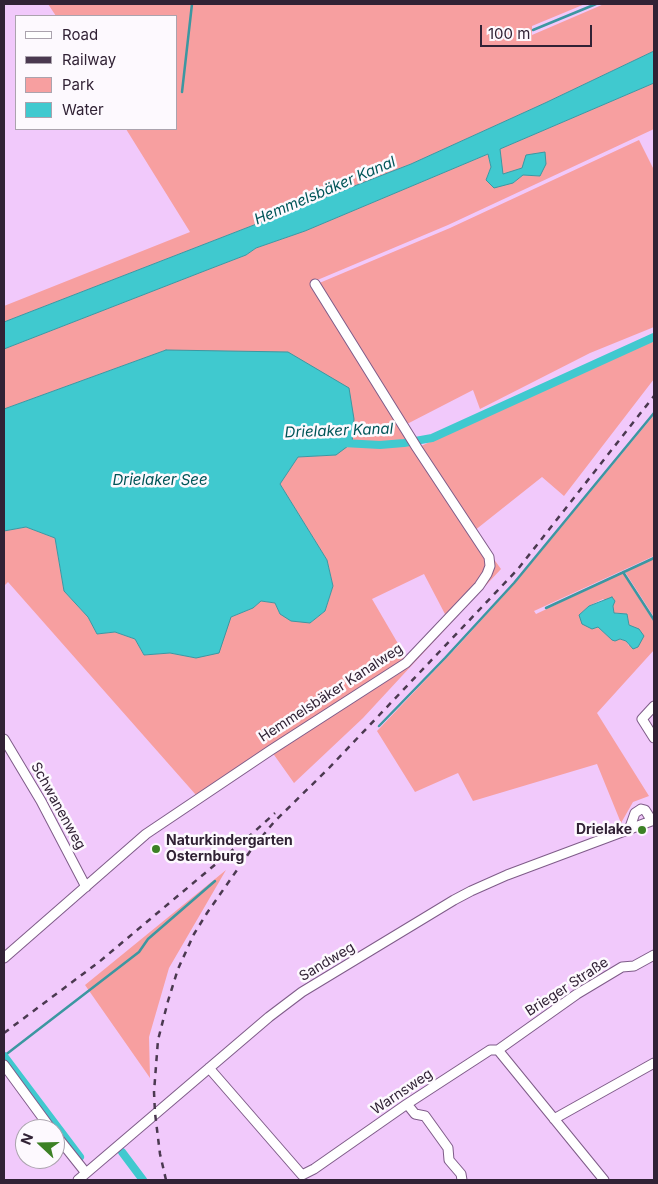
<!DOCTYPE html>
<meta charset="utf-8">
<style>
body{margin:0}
#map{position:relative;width:658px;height:1184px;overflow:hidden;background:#f1c9fb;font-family:Inter,sans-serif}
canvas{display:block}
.frame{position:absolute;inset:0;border:5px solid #312235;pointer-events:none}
.legend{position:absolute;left:15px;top:15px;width:162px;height:115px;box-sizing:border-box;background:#fdf9fe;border:1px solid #aba3ae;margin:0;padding:6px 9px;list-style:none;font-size:15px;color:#312235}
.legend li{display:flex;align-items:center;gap:10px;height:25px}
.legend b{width:25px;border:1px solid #aba3ae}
.north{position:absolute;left:15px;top:1119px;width:50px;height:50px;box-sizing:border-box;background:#fdf9fe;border:1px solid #aba3ae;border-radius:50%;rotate:291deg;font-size:14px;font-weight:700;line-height:20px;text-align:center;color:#312235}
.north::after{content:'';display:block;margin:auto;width:18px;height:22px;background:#3c8125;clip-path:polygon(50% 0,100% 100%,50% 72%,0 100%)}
.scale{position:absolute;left:480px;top:25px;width:112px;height:22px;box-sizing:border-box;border:2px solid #312235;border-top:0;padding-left:6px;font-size:15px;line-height:18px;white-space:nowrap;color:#312235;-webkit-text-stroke:4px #fdf9fe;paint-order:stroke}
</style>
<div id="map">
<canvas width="658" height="1184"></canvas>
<div class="frame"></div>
<ul class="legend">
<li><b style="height:6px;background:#fff"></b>Road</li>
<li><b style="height:6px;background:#4b3950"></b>Railway</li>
<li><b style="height:14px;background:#f79fa0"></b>Park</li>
<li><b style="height:14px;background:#40c9cf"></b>Water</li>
</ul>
<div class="north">N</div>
<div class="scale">100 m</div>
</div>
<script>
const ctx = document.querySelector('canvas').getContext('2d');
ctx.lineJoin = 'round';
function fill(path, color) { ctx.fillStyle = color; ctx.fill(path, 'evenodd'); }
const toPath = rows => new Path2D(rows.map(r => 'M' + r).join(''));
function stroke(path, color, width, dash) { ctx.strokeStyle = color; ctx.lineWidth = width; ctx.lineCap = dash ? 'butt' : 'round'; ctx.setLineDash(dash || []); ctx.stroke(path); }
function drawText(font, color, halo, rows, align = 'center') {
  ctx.font = font + ' Inter,sans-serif'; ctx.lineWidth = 5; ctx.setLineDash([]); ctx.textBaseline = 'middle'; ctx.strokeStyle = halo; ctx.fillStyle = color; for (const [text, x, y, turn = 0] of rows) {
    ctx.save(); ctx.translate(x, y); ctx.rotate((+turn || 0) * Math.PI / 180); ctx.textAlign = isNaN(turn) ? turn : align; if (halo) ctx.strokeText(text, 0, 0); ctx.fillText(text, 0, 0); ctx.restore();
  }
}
fill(toPath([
 [48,4,585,4,532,26,532,35,604,4,654,4,654,51,545,103,411,164,4,322,4,306,190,232,126,129,176,129,176,16,56,16],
 [654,83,654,129,448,225,315,281,311,281,484,554,487,563,485,572,478,583,446,616,424,574,372,599,407,659,196,795,8,582,4,586,4,531,26,527,55,538,64,591,88,617,97,634,115,632,135,639,144,655,170,653,196,658,231,617,253,608,261,601,275,603,280,614,310,623,325,611,333,586,327,560,280,484,298,457,336,455,166,350,4,409,4,349,207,270,246,255,256,248,305,231,488,154,491,167,486,180,513,183,523,175,540,176,522,168,502,175,500,149],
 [639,140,654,170,654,327,590,353,480,409,473,390,407,424,317,284,450,228],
 [654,339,654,379,564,496,542,477,474,531,421,446],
 [654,415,654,556,534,611,536,614,623,573,654,622,654,650,597,713,649,796,633,802,621,823,597,764,473,801,458,773,415,792,377,731,458,646,515,583],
 [603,599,613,606,614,613,627,614,629,625,629,646,626,641,619,639,612,640,598,627,579,615,589,606],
 [493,558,501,569,363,718,294,783,272,752,403,671,489,577],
 [654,559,654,617,625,572],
 [226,870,169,968,149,1037,150,1078,85,985]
]), '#f79fa0');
const water = toPath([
 [654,51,654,83,500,149,503,174,522,168,526,155,545,152,546,164,540,176,523,175,513,183,494,188,486,180,491,167,488,154,305,231,256,248,246,255,207,270,4,349,4,322,411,164,545,103,654,51],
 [166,350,288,352,349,388,354,419,352,443,336,455,298,457,280,484,327,560,333,586,325,611,310,623,291,621,280,614,275,603,261,601,253,608,231,617,219,653,196,658,170,653,144,655,135,639,115,632,97,634,88,617,64,591,55,538,26,527,4,531,4,409,166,350],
 [612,597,615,601,613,606,614,613,627,614,629,625,639,629,644,636,638,647,633,649,626,641,620,639,615,641,612,640,598,627,592,629,582,624,579,615,589,606,612,597]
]);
fill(water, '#40c9cf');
stroke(water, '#3c97a1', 1);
stroke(toPath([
 [533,30,596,4],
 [182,92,192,4],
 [623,572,654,620],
 [546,608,654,558],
 [379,726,445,658,514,583,654,413],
 [4,1056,139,952,148,939,215,881]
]), '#3c97a1', 2.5);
stroke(toPath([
 [343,443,380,445,404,443,432,438,654,337],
 [4,1056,80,1157],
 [122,1152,143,1180]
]), '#40c9cf', 8);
const street = toPath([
 [654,706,642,719,654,738],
 [4,739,41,801,86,887],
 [629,830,635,813,641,809,645,810,652,821],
 [4,958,146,834,271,750,406,663,479,586,487,574,490,566,489,557,417,448,315,284],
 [498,1050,577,994,622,967,634,966,654,955],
 [4,1065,51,1129],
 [209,1068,302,1175,314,1169,407,1104,490,1050,498,1050,604,1180],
 [407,1104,415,1114,425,1116,448,1148,449,1160,461,1174,462,1180],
 [554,1119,654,1063],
 [55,1134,86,1173],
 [78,1180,269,1017,302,992,454,900,471,891,507,875,654,820]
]);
stroke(street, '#7f5c89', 11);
stroke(street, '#fff', 9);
stroke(toPath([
 [4,1033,99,962,254,832,275,813],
 [166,1180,160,1154,155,1113,154,1092,158,1040,168,1001,178,969,194,934,207,913,251,850,274,822,329,768,518,569,654,396]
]), '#4b3950', 2.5, [6, 6]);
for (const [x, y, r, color] of [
 [642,830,5,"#3c8125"],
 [156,849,5,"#3c8125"]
]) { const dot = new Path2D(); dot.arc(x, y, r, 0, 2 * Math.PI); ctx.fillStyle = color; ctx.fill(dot); stroke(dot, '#fdf9fe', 2); }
drawText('14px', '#312235', '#fdf9fe', [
 ["Hemmelsbäker Kanalweg",331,693,-33],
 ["Schwanenweg",58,806,61],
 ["Sandweg",327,962,-31],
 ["Brieger Straße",567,987,-33],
 ["Warnsweg",402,1092,-34]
]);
drawText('bold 14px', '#312235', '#fdf9fe', [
 ["Drielake",632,830],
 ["Naturkindergarten",166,841,"left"],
 ["Osternburg",166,857,"left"]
], 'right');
drawText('italic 15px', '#005558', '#fdf9fe', [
 ["Hemmelsbäker Kanal",325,191,-23],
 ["Drielaker Kanal",339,431,-2],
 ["Drielaker See",160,480]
]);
</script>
